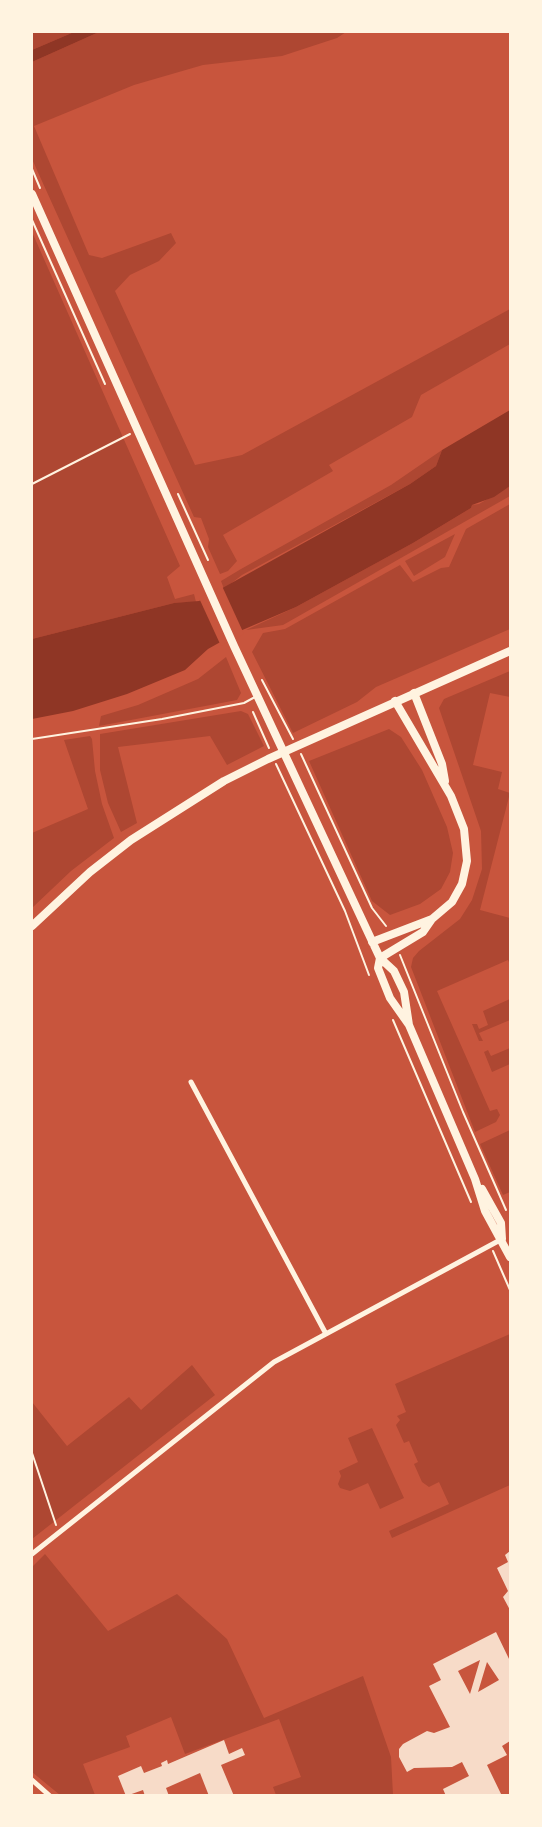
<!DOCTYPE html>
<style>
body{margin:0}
#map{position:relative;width:542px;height:1827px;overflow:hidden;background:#c8553d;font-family:Roboto,sans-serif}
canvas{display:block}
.frame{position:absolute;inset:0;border:33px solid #fff3e0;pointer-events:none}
</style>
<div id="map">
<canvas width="542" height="1827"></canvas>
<div class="frame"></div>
</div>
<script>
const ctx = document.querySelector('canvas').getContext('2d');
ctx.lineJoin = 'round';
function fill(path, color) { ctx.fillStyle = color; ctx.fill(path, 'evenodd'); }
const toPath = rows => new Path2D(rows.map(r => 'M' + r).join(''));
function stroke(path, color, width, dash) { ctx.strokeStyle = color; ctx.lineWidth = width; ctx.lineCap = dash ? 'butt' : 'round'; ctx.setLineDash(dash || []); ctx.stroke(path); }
fill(toPath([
 [32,32,74,32,32,50],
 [99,32,346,32,337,38,282,56,203,65,134,85,34,126,89,255,102,258,171,233,176,243,159,261,130,275,115,291,195,465,242,455,510,309,510,344,421,395,412,417,329,465,333,471,223,535,237,561,228,571,220,574,208,547,209,539,201,518,194,517,32,159,32,62],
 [32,232,180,566,167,577,175,599,194,594,196,602,174,603,32,639],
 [442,450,436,466,410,484,242,575,224,589,221,581,241,569,391,485],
 [510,486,510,496,283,625,246,630,296,607,413,543,471,508,472,505,479,504],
 [510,504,510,629,376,687,357,702,293,733,252,652,263,633,285,629,400,565,413,582,441,568,449,567,466,529],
 [455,534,445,557,414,576,405,561],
 [226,657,241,693,237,700,99,726,101,716,138,705,198,679],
 [510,671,510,697,490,693,473,765,502,772,498,789,510,793,480,910,510,918,510,965,508,960,437,991,490,1111,497,1109,500,1115,496,1122,475,1132,411,967,413,958,419,951,460,919,472,900,482,869,481,831,439,708,444,699],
 [241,711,248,714,264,746,227,765,210,736,118,747,137,823,121,832,108,803,100,770,100,734],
 [389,729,401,737,422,770,447,827,453,853,450,872,441,889,420,904,390,915,372,901,309,761],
 [90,736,92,739,95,771,102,804,114,838,71,871,32,908,32,833,88,809,64,740],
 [510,999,510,1020,479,1033,483,1041,479,1041,472,1024,477,1024,479,1029,488,1025,483,1011],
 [510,1048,510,1064,492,1072,484,1052,488,1050,491,1056],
 [510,1130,510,1192,503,1195,480,1144],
 [510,1334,510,1485,392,1538,389,1531,449,1504,439,1482,429,1487,422,1482,414,1464,418,1462,409,1441,404,1443,396,1425,400,1420,397,1416,406,1412,395,1384],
 [192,1365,215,1395,32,1539,32,1402,67,1446,129,1397,141,1410],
 [372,1428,404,1498,380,1509,368,1483,350,1491,340,1488,338,1484,341,1476,339,1471,358,1462,348,1438],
 [45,1554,108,1631,177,1594,227,1639,264,1718,363,1676,391,1757,393,1795,276,1795,273,1787,301,1777,279,1719,185,1754,171,1717,126,1736,130,1747,83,1764,95,1795,60,1795,32,1772,32,1567]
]), '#ae4732');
fill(toPath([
 [74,32,99,32,32,62,32,50],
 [510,410,510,486,494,497,472,505,471,508,413,543,296,607,240,631,208,649,185,670,127,694,73,711,32,719,32,639,174,603,199,601,410,484,436,466,442,450]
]), '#8f3625');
fill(toPath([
 [222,586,244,634,221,646,199,598]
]), '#c8553d');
fill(toPath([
 [510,1551,510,1610,503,1597,508,1591,497,1568,508,1562,505,1555],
 [496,1632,510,1661,510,1741,502,1746,507,1755,487,1765,502,1796,446,1796,443,1789,469,1776,462,1762,452,1767,414,1768,407,1772,399,1757,399,1749,403,1744,427,1731,434,1733,450,1727,429,1686,441,1680,433,1664],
 [480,1660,470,1694,458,1671],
 [487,1662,499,1680,478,1692],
 [224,1740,229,1754,242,1748,245,1755,221,1765,234,1796,209,1796,200,1773,166,1788,169,1796,145,1796,143,1790,126,1796,118,1776,141,1766,144,1773,162,1766,161,1763,167,1760,168,1764]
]), '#f7dbc8');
stroke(toPath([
 [32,169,40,188],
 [32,220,105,384],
 [32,484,130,434],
 [178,494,208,560],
 [262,680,293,739],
 [253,712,269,748],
 [301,754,372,908,386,926],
 [276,764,345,911,369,975],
 [400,955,463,1112,506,1210],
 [393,1020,471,1202],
 [493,1251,510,1290],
 [32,1453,56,1525]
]), '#fff3e0', 2);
stroke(toPath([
 [32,739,162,719,244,703,255,697]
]), '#fff3e0', 2);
stroke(toPath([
 [191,1082,326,1334],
 [32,1554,274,1362,502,1239],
 [32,1780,50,1796]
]), '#fff3e0', 5);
stroke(toPath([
 [32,926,90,872,131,840,224,781,268,759,510,651]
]), '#fff3e0', 8);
stroke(toPath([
 [32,194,234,646,380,958,394,971,404,992,409,1025],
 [414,693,442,764,445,781],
 [372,942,432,919],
 [380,958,378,968,390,998,409,1025,475,1179,485,1211,510,1257],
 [380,958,423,932,432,919,452,902,462,884,467,861,464,829,451,796,395,701],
 [482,1189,501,1223,502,1239]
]), '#fff3e0', 8);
</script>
